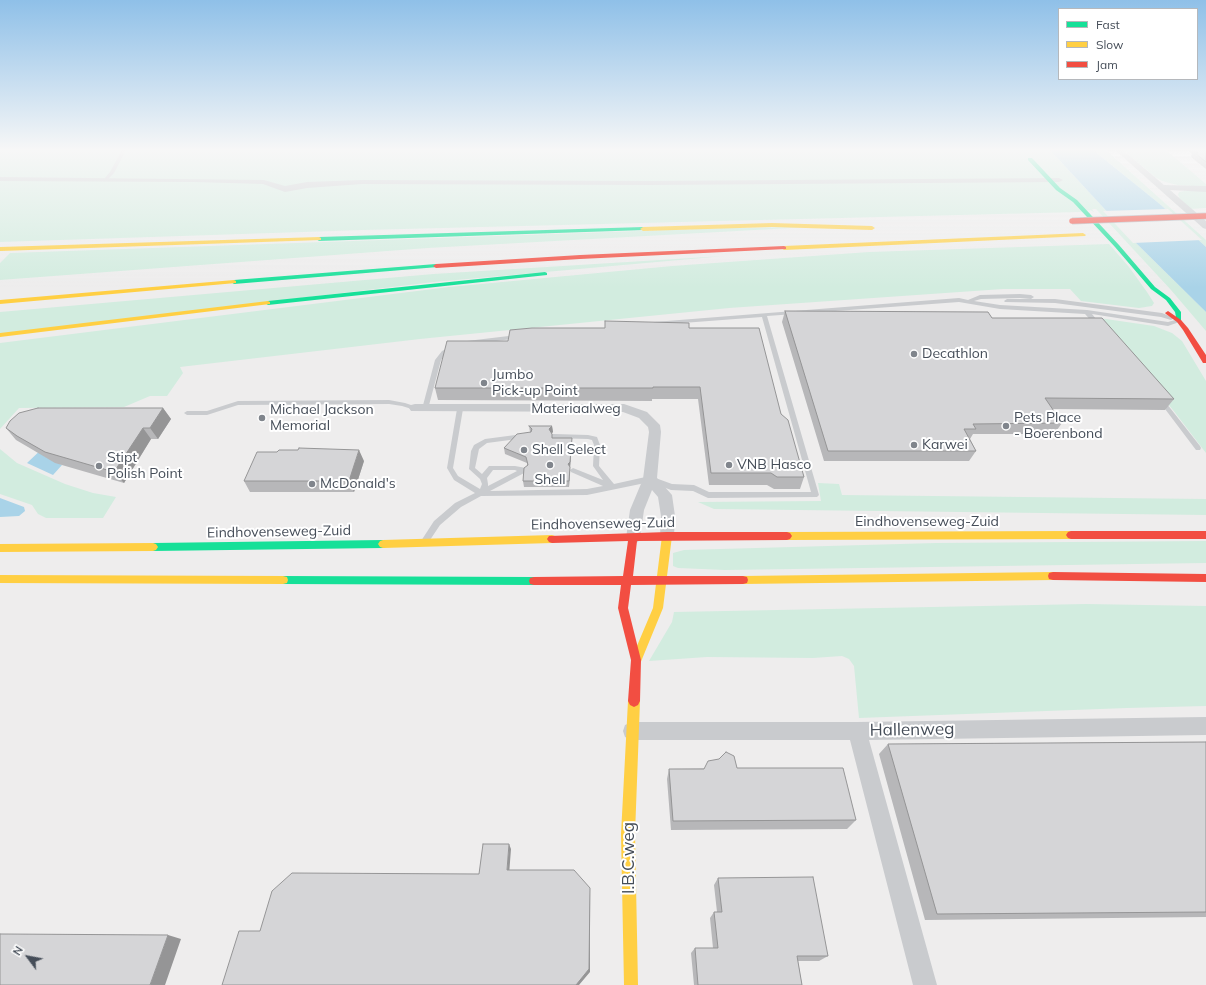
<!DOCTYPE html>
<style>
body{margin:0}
#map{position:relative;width:1206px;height:985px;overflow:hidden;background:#eeeded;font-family:Mulish,sans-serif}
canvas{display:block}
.legend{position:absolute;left:1058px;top:8px;width:140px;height:72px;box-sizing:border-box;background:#fff;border:1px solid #b5b8bc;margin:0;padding:5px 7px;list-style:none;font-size:12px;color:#454d58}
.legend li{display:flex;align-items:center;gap:8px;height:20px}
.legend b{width:20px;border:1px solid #b5b8bc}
.north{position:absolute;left:8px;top:937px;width:40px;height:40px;-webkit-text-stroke:3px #fff;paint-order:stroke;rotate:302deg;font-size:11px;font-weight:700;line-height:16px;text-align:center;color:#454d58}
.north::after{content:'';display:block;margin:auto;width:14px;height:18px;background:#454d58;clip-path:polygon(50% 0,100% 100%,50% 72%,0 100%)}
</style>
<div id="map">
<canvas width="1206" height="985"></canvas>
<ul class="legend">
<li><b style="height:5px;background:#16e098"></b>Fast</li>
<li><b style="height:5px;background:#ffcf43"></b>Slow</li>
<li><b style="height:5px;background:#f24e42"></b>Jam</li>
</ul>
<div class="north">N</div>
</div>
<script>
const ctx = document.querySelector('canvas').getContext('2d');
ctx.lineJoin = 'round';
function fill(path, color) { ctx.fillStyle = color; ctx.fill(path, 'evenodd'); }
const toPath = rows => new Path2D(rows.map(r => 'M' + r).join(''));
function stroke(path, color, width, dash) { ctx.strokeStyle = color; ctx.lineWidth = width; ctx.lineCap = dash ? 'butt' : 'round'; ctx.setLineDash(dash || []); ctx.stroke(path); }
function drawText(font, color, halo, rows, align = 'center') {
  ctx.font = font + ' Mulish,sans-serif'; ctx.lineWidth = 4; ctx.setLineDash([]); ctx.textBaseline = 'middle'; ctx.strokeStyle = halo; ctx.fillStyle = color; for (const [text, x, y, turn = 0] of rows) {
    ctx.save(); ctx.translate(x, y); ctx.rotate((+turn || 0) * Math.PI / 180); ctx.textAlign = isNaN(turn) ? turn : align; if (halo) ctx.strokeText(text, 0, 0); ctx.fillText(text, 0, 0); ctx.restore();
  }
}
fill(toPath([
 [0,150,1050,150,1137,244,1206,312,1206,331,1171,290,1096,209,1092,209,1094,212,1090,210,1080,212,364,230,0,242],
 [1093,150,1106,150,1206,240,1206,247,1161,205],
 [1123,150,1166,150,1206,184,1206,187,1177,185,1162,181,1155,177],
 [1184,191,1206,191,1206,208,1191,209,1180,199,1178,195,1179,192],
 [810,227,428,248,0,280,0,263,10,253,723,228],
 [1109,244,1129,267,1147,292,1154,303,1152,306,1139,308,1081,301,1070,289,1003,289,729,308,420,339,180,367,183,373,167,396,150,396,124,407,19,408,0,429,0,343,449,287,672,266,869,252],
 [724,256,434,282,0,334,0,312,433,274],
 [1099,318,1154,326,1172,333,1182,341,1206,381,1206,453,1173,410,1098,319],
 [0,449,17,463,65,484,93,493,116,497,103,518,46,518,38,514,32,505,0,494],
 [818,483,839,484,842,495,1206,499,1206,515,714,509,698,502,821,501],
 [1206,541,1206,563,725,570,678,568,673,566,673,553,684,550,936,543],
 [1086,604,1206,606,1206,706,1127,708,859,718,854,666,849,659,842,656,813,658,707,657,649,661,672,622,674,612]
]), '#d2ecdf');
fill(toPath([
 [1050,150,1093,150,1161,205,1206,247,1206,312,1137,244],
 [63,429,64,429,44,456,62,465,53,475,27,463],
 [0,498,24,507,25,511,19,516,0,517]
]), '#a9d3e8');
fill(toPath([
 [1168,209,1202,240,1133,243,1103,211]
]), '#eeeded');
fill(toPath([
 [122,150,126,150,114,173,107,180,105,180,105,178,110,172,122,150],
 [1020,294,1031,295,1034,297,1031,299,1020,298,981,299,974,301,1000,305,1087,310,1168,322,1179,319,1182,321,1168,326,1092,314,1101,325,1098,327,1096,326,1085,314,1000,309,959,302,767,316,819,495,817,497,708,498,693,491,671,490,650,482,587,495,481,496,461,507,440,525,428,543,425,544,422,543,421,541,434,521,455,503,475,493,454,480,447,468,457,409,460,407,463,409,453,468,458,476,480,489,482,484,480,479,469,469,471,451,474,445,485,439,523,434,525,434,526,436,525,438,487,443,479,449,475,468,482,474,489,466,515,466,526,468,527,470,526,472,490,491,587,489,603,486,571,472,570,470,573,468,603,480,593,466,594,445,592,440,588,439,552,438,551,436,552,434,554,434,588,435,597,437,600,445,599,466,614,484,650,476,672,484,694,485,709,492,811,492,762,317,656,325,654,324,654,322,959,298,968,300,980,295,1020,294],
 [493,470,515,470,517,471,488,486,488,484,487,478,493,470],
 [1007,299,1055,299,1162,313,1174,318,1171,320,1161,317,1055,303,1005,302,1004,301,1007,299],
 [517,335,520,337,519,338,467,345,464,343,467,341,517,335],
 [452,346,455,348,454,349,446,353,441,360,428,409,427,410,423,410,422,409,435,360,442,351,452,346],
 [1161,398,1163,399,1200,446,1201,448,1200,450,1196,450,1159,401,1158,400,1161,398],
 [389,400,405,403,417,407,418,408,415,410,402,406,389,404,238,405,207,415,187,415,184,413,187,411,207,411,238,401,389,400]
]), '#c9cbce');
fill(toPath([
 [1115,150,1123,150,1164,185,1206,186,1206,192,1170,190,1206,221,1206,229,1203,228,1115,150],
 [0,177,264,180,285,186,307,182,362,180,650,181,1059,178,1063,180,1059,182,650,185,362,184,307,188,285,192,263,184,194,182,0,181,0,177],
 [415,404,624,404,647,412,660,425,661,432,657,478,672,495,675,516,674,536,672,540,667,542,662,540,660,536,661,516,658,497,652,490,644,510,640,538,638,542,633,544,628,542,626,538,630,510,643,479,649,432,648,427,639,418,623,412,411,411,409,408,411,405,415,404],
 [1206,717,1206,735,869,740,937,985,913,985,850,740,632,740,625,737,623,731,625,725,632,722,857,722,1206,717]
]), '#c9cbce');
fill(toPath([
 [1028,158,1032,158,1060,188,1077,200,1119,245,1155,287,1170,298,1181,312,1181,322,1177,322,1175,312,1166,300,1151,289,1115,247,1073,202,1056,190,1028,160,1028,158],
 [643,227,645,228,645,230,319,241,316,239,319,237,643,227],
 [436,264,438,265,438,267,234,284,231,282,234,280,436,264],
 [545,272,547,273,547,275,268,305,265,303,268,301,545,272],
 [383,540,386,541,388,544,386,547,383,548,153,551,150,550,148,547,150,544,153,543,383,540],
 [283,576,534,577,538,578,539,581,538,584,534,585,283,584,279,583,278,580,279,577,283,576]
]), '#16e098');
fill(toPath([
 [772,223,872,226,875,228,872,230,772,227,643,231,640,229,643,227,772,223],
 [1083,233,1086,235,1085,236,784,250,781,248,784,246,1083,233],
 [319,237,321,238,321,240,0,251,0,247,319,237],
 [234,280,236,281,236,283,0,304,0,300,234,280],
 [268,301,270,302,270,304,0,337,0,333,268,301],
 [1071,531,1074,532,1076,535,1074,538,1071,539,787,540,784,539,782,536,784,533,787,532,1071,531],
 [667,532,670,533,672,536,663,608,640,664,636,665,632,664,631,660,653,608,662,536,664,533,667,532],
 [552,535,555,536,557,539,555,542,552,543,383,548,380,547,378,544,380,541,383,540,552,535],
 [153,543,156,544,158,547,156,550,153,551,0,552,0,544,153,543],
 [1053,572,1057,573,1058,576,1057,579,1053,580,743,584,739,583,738,580,739,577,743,576,1053,572],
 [0,575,283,576,287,577,288,580,287,583,283,584,0,583,0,575],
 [634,695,638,697,640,701,635,834,638,985,624,985,621,834,628,701,630,697,634,695]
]), '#ffcf43');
fill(toPath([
 [784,246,786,247,786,249,580,259,436,268,433,266,436,264,580,255,784,246],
 [1168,311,1181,320,1188,328,1206,355,1206,363,1203,363,1183,330,1177,322,1166,314,1165,313,1168,311],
 [1071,531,1206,531,1206,539,1071,539,1068,538,1066,535,1068,532,1071,531],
 [667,532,787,532,790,533,792,536,790,539,787,540,637,541,633,576,743,576,747,577,748,580,747,583,743,584,631,585,628,608,641,660,640,701,638,705,634,707,630,705,628,701,631,660,618,608,621,585,534,585,530,584,529,581,530,578,534,577,623,576,628,541,552,543,549,542,547,539,549,536,667,532],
 [1053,572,1206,574,1206,582,1053,580,1049,579,1048,576,1049,573,1053,572]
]), '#f24e42');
const jamBridge = toPath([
 [1072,221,1206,216]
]);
stroke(jamBridge, '#b3b5bc', 7, []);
stroke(jamBridge, '#f24e42', 5.5);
fill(toPath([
 [1187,150,1206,150,1206,169,1191,157,1192,154],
 [785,311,992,318,1174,399,1165,410,1052,409,1062,423,1054,434,973,434,970,439,976,451,969,461,824,461,782,322],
 [689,328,781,414,804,477,800,489,774,489,767,485,709,485,698,399,652,399,652,401,438,400,435,388,508,341],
 [163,408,171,419,158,439,151,439,124,483,55,463,28,447,16,440,6,428],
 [529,426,552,426,553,432,552,433,552,438,572,444,570,468,569,487,524,487,523,481,527,465,527,463,505,454,504,448,530,432],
 [364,461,354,492,250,492,244,481],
 [1206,742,1206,917,925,920,879,754,888,744],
 [737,768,856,820,847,829,671,830,667,779,669,769],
 [718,878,828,956,819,961,798,961,802,985,694,985,691,953,695,948,713,948,710,918,714,912,717,912,714,885]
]), '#b7b7b9');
fill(toPath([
 [163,408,171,419,158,439,150,428],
 [552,426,553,432,550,435,549,429],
 [143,428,151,439,124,483,114,472],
 [572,438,572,444,570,468,569,487,568,464],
 [359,450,364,461,354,492,349,481],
 [509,844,511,849,509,875,507,870],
 [590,888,590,972,579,985,576,985],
 [168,935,181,939,165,985,150,985]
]), '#959596');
const building = toPath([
 [1195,150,1206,150,1206,162,1194,152,1198,153,1195,150],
 [785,311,988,312,992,318,1102,318,1174,399,1045,398,1062,423,973,424,976,429,964,429,976,451,828,451,785,311],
 [605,321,689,323,689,328,759,328,781,414,788,420,804,477,777,477,771,473,711,473,700,387,653,387,653,388,435,388,447,341,508,341,510,330,532,328,605,328,605,321],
 [38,408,163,408,150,428,143,428,114,472,45,452,17,436,6,428,10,421,19,413,38,408],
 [529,426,552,426,549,429,552,434,552,438,572,438,570,462,568,464,570,467,569,481,523,481,524,468,528,465,526,457,504,448,517,434,531,432,532,429,529,426],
 [299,448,359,450,349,481,244,481,257,452,277,452,279,450,298,450,299,448],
 [1206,742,1206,912,937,914,888,744,1206,742],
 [726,752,734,756,737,768,843,768,856,820,673,821,669,769,704,769,708,761,719,759,726,752],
 [483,844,509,844,507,870,574,870,590,888,589,969,576,985,222,985,239,931,260,931,272,891,292,873,479,874,483,844],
 [813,877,828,956,797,956,802,985,698,985,695,948,718,948,714,912,722,912,718,878,813,877],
 [0,934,168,935,150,985,0,985,0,934]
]);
fill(building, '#d5d5d7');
stroke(building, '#959596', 1);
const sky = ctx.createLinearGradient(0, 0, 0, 288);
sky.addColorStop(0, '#8fc0e8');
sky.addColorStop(0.52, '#f7f7f7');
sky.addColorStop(1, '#f7f7f700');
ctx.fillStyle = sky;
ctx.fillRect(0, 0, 1206, 288);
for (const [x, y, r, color] of [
 [914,354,4,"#80858c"],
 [484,383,4,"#80858c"],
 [262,418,4,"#80858c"],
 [1006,426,4,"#80858c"],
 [914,445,4,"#80858c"],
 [524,450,4,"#80858c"],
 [550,465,4,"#80858c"],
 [729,465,4,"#80858c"],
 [99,466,4,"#80858c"],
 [312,484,4,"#80858c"]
]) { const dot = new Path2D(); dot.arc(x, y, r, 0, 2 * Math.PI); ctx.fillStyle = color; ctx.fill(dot); stroke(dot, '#fff', 1.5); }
drawText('14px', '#454d58', '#fff', [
 ["Decathlon",922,354],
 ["Jumbo",492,375],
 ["Pick-up Point",492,391],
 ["Michael Jackson",270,410],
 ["Memorial",270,426],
 ["Pets Place",1014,418],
 ["- Boerenbond",1014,434],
 ["Karwei",922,445],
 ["Shell Select",532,450],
 ["Stipt",107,458],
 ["Polish Point",107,474],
 ["VNB Hasco",737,465],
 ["Shell",550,480,"center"],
 ["McDonald's",320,484]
], 'left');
drawText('14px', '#454d58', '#fff', [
 ["Materiaalweg",576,409],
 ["Eindhovenseweg-Zuid",927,522],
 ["Eindhovenseweg-Zuid",603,524,-1],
 ["Eindhovenseweg-Zuid",279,532,-1]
]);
drawText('17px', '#454d58', '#fff', [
 ["Hallenweg",912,730,-1],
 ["I.B.C.weg",629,858,-90]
]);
</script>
